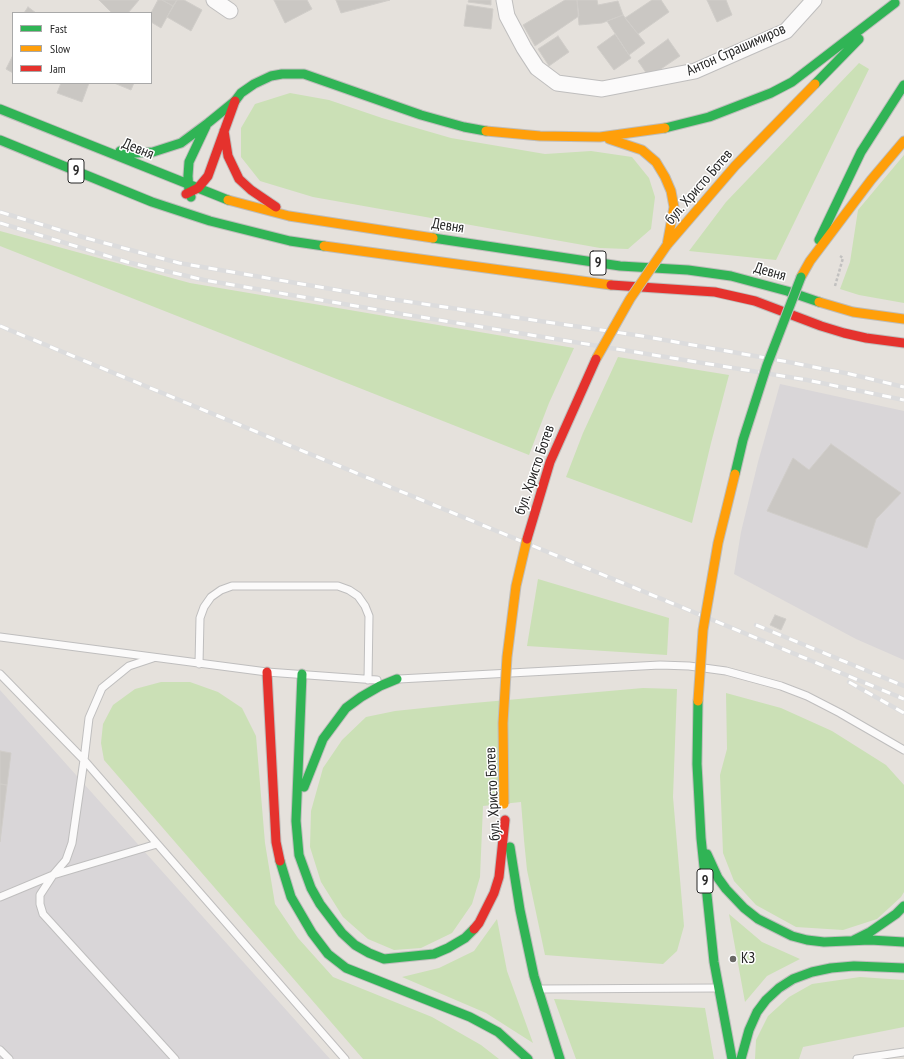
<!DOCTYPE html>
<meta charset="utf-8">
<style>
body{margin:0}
#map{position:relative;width:904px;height:1059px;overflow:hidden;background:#e5e1dc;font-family:"PT Sans Narrow",sans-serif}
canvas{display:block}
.legend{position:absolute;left:12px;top:12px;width:140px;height:72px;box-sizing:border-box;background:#fff;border:1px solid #a9a9a9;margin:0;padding:5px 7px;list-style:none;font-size:12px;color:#272727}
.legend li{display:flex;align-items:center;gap:8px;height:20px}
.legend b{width:20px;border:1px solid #a9a9a9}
</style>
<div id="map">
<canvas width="904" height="1059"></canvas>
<ul class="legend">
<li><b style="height:5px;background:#30b455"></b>Fast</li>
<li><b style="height:5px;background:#ff9f0a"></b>Slow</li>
<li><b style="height:5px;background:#e5322d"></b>Jam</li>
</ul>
</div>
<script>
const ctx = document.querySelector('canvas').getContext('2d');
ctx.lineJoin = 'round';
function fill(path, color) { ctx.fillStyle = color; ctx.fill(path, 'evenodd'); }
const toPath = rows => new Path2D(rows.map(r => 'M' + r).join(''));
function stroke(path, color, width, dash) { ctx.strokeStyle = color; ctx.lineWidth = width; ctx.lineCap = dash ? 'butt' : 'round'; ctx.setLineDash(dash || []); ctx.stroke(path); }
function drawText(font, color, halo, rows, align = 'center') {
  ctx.font = font + ' "PT Sans Narrow",sans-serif'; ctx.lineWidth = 3; ctx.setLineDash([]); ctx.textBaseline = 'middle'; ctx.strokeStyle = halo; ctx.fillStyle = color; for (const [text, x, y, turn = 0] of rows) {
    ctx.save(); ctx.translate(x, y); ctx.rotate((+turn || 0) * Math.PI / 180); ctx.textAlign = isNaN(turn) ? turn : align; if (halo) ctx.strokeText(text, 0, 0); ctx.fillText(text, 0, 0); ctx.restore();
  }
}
fill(toPath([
 [780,384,904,411,904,660,856,639,734,574,741,532,758,462],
 [0,690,330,1059,0,1059]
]), '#d9d6d8');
fill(toPath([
 [859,63,869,69,776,260,689,251,726,202],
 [290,93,329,100,382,118,451,138,545,154,591,151,632,157,649,178,655,197,651,229,628,249,600,248,313,197,260,181,241,157,241,128,255,104],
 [904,155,904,303,859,295,840,289,850,262,858,210],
 [0,231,190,283,574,348,549,403,529,455,0,246],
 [618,357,729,375,711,443,692,523,566,477,583,433],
 [538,579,669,618,667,655,527,646],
 [161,682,190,682,218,692,242,708,256,736,265,843,275,904,298,938,333,977,432,1017,481,1045,499,1059,363,1059,104,760,101,743,103,724,113,705,135,689],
 [643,688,677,689,673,797,684,926,677,951,663,964,545,955,527,870,524,840,521,802,483,806,480,877,472,904,452,933,421,948,394,950,368,939,343,917,321,882,310,847,311,811,323,768,342,740,366,717,395,711,462,704],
 [726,693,781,708,832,731,886,765,904,785,904,892,901,897,877,919,843,930,796,927,756,905,734,881,723,853,720,775,727,749],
 [729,914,762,942,800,959,767,976,745,1002],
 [497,919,507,971,533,1043,486,1013,402,977,439,968,474,951],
 [860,977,904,980,904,1027,803,1047,799,1059,755,1059,756,1040,768,1016,789,997,812,984],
 [554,999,705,1008,714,1059,576,1059]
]), '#cbe0b6');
const building = toPath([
 [99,0,139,0,128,13,112,13,99,0],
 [158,0,162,0,173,6,161,28,151,22,151,13,158,0],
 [162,0,177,0,173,6,162,0],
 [177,0,184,0,202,10,191,31,167,17,177,0],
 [274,0,307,0,312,9,285,23,274,0],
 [336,0,390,0,341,13,336,0],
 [469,0,491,0,491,5,468,2,469,0],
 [565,0,577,0,579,16,535,46,523,25,565,0],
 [577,0,597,0,598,5,618,1,623,15,602,23,579,25,577,0],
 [652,0,661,0,669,12,638,34,625,18,652,0],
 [707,0,726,0,732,15,717,22,707,0],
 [467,5,493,9,491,29,464,26,467,5],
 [28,7,36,13,24,13,28,7],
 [623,15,645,43,629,55,607,21,623,15],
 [615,34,631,58,614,70,597,47,615,34],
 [558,36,569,52,549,66,538,49,558,36],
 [668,39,680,56,649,77,638,61,668,39],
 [13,55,13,73,6,69,13,55],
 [61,83,89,83,82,102,57,93,61,83],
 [114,83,134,83,131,90,114,83],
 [831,444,901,493,876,519,867,548,767,511,793,458,809,470,831,444],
 [775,615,786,619,781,630,770,625,775,615],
 [0,751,11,753,7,785,0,784,0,751],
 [0,784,7,785,0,842,0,784]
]);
fill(building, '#cac7c3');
stroke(building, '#d0cdc9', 1);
const lane = toPath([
 [0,637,267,672,377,680],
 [153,658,129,666,102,688,89,718,84,760,345,1059],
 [199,664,200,618,204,607,211,597,221,590,232,586,338,586,349,590,358,596,365,606,369,616,368,680],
 [0,674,84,760,72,843,66,860,53,875,40,895,40,904,43,914,175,1059],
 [399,679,660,665,689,666,726,671,781,686,807,696,840,713,904,750],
 [0,897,53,875,157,844],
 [540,989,717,988],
 [0,1050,9,1059],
 [857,1059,904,1052]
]);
const street = toPath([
 [214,0,230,11],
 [504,0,507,16,524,48,537,68,557,83,602,89,695,71,786,31,814,0]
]);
const fast = toPath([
 [815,84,859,39],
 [0,109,228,200],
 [665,128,709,117,771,93,792,82,895,3],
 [0,140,152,202,210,221,290,241,324,246],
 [120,151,135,153,153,152,181,143,208,123,235,101,241,93,254,84,271,76,282,74,304,74,421,115,464,127,486,131],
 [191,197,189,192,188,176,189,162,206,126],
 [433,238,620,266,688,270,731,276,787,291,819,302],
 [819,240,861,152,904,85],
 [302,674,296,821,299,855,311,888,320,904,342,933,355,945,369,953,384,959,434,954,448,948,465,938,474,929],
 [698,701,697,764,701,838,714,962,732,1059],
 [304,787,323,739,346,708,361,697,380,686,397,679],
 [510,847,520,910,534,976,560,1059],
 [707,854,718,878,726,889,744,908,758,919,792,936,807,940,824,942,870,940,904,942],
 [280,861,291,897,312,933,328,954,346,968,470,1017,498,1032,528,1059],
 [854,940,870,932,896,914,904,906],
 [741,1059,749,1030,757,1012,766,1000,779,988,793,979,812,972,831,968,854,966,904,968]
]);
const slow = toPath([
 [486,131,540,136,600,137,665,128],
 [609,139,642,150,656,162,665,177,671,191,674,207,667,245],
 [228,200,289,216,433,238],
 [667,245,735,166,815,84],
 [324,246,611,285],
 [801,277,810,261,871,180,904,141],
 [819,302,853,312,904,319]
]);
const jam = toPath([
 [224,131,228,156,239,179,251,190,276,207],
 [186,194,198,188,208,176,235,101],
 [611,285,715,292,755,301,821,326,844,333,866,338,904,343],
 [267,672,276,842,280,861],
 [474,929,479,923,494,893,499,877,505,820]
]);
stroke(lane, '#bfbebe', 9);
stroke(street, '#bfbebe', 17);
stroke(fast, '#bebdbb', 11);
stroke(slow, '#bebdbb', 11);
stroke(jam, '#bebdbb', 11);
stroke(toPath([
 [835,286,843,258,840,256]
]), '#c2c1c0', 2.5, [3, 2]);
stroke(lane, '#fbfafa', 7);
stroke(street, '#fbfafa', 15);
stroke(fast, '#30b455', 9);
stroke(slow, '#ff9f0a', 9);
stroke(jam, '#e5322d', 9);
const rail = toPath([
 [0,212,86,238,179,263,390,299,642,336,783,361,850,374,904,387],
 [0,223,127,262,204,280,402,314,807,380,904,400],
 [0,326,904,699],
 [756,625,904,686],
 [849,682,904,713]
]);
stroke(rail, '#dcdcdd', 4.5);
stroke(rail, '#fff', 3, [9]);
const fastBridge = toPath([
 [735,474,743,440,767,365,801,277]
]);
const slowBridge = toPath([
 [596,359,630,299,667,245],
 [698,701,703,630,718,543,735,474],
 [504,804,503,723,507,657,516,586,527,539]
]);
const jamBridge = toPath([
 [527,539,550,462,596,359]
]);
stroke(fastBridge, '#bebdbb', 11, []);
stroke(slowBridge, '#bebdbb', 11, []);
stroke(jamBridge, '#bebdbb', 11, []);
stroke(fastBridge, '#30b455', 9);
stroke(slowBridge, '#ff9f0a', 9);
stroke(jamBridge, '#e5322d', 9);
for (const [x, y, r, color] of [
 [733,959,4,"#6a6866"]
]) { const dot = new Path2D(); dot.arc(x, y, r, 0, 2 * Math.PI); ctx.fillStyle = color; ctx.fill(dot); stroke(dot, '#fff', 1.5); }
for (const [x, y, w] of [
 [76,171,16],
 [598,263,16],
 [705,881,16]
]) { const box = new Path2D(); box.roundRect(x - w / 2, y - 12, w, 24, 3); ctx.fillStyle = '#fff'; ctx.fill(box); stroke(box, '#272727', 1); }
drawText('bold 14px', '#272727', null, [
 ["9",76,171],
 ["9",598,263],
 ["9",705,881]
]);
drawText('15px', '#272727', '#fff', [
 ["Антон Страшимиров",736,50,-24],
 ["Девня",138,149,22],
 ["бул. Христо Ботев",699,187,-49],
 ["Девня",448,226,9],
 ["Девня",770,272,16],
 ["бул. Христо Ботев",535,470,-71],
 ["бул. Христо Ботев",493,794,-93]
]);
drawText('15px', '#272727', '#fff', [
 ["КЗ",741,959]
], 'left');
</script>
